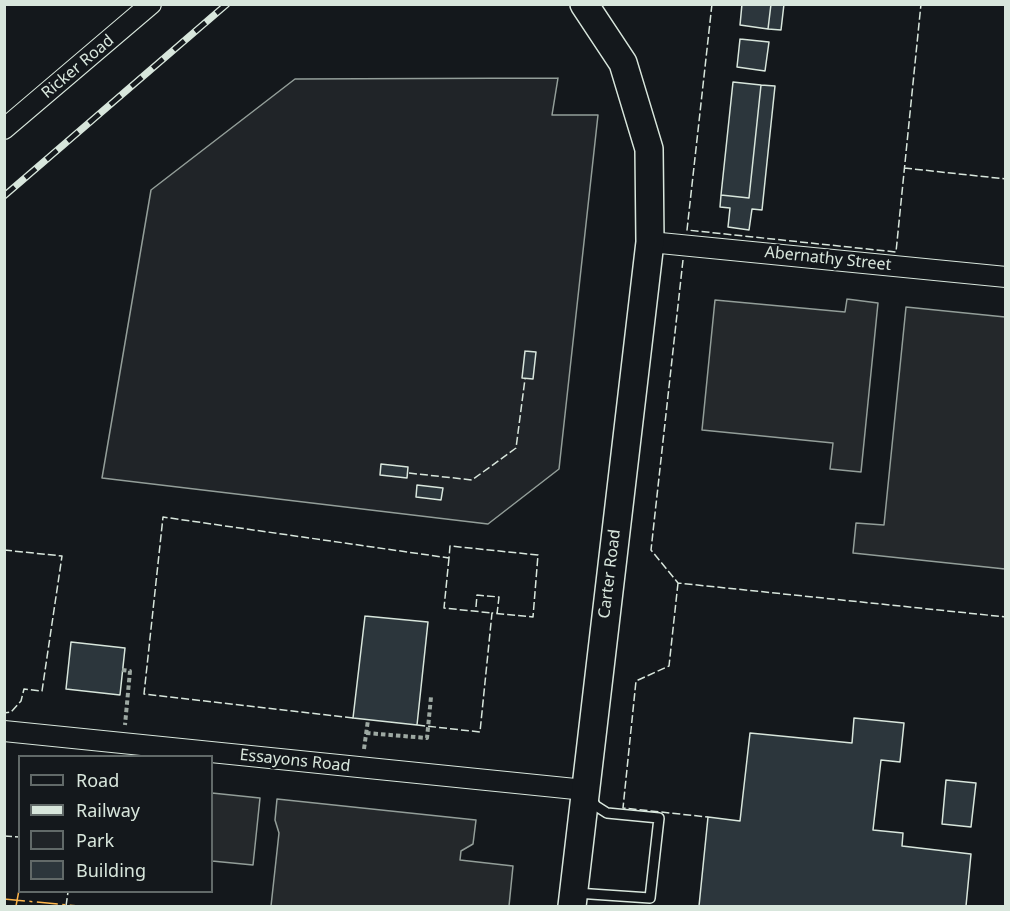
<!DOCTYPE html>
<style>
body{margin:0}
#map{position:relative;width:1010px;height:911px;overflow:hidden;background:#14181c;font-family:"Noto Sans",sans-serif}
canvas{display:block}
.frame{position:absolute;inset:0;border:6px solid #d8e6dc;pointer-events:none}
.legend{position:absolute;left:18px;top:755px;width:195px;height:138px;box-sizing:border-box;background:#14181c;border:2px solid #626a69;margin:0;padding:8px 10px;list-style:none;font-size:18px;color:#d8e6dc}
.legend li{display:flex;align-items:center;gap:12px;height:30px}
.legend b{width:30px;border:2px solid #626a69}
</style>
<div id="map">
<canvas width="1010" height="911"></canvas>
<div class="frame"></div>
<ul class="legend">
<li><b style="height:8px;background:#14181c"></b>Road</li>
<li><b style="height:8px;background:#d8e6dc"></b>Railway</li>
<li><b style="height:16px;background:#202428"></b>Park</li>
<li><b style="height:16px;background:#2c363c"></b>Building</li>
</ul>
</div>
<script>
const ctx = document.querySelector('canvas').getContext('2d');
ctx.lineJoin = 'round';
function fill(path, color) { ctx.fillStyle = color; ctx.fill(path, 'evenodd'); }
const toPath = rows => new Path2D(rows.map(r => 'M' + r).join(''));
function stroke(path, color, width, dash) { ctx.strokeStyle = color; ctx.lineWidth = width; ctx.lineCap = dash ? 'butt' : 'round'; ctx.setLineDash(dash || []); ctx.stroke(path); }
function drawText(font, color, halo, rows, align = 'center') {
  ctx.font = font + ' "Noto Sans",sans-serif'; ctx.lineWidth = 4.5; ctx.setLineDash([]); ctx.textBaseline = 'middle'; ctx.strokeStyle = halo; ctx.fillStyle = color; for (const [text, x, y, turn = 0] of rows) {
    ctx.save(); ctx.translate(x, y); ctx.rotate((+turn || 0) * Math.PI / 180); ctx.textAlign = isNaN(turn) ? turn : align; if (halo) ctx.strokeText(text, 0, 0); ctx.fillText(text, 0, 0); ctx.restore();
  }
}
const green = toPath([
 [558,78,552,115,598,115,559,469,488,524,102,478,151,190,295,79,558,78]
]);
fill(green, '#202428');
stroke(green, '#939e99', 1.5);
const parking = toPath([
 [847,299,878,303,861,472,830,469,833,443,702,430,715,300,845,312,847,299],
 [906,307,1005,317,1005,569,853,553,856,523,884,525,906,307],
 [212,793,260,798,253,865,212,861,212,793],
 [277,799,476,820,473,844,461,851,460,860,513,866,509,906,271,906,279,833,275,820,277,799]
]);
fill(parking, '#24282b');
stroke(parking, '#939e99', 1.5);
const building = toPath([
 [742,4,771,4,768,29,740,25,742,4],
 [771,4,784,4,781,30,768,29,771,4],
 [740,39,769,42,765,71,737,67,740,39],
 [733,82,761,85,749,198,721,195,733,82],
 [761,85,775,86,762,210,752,209,749,230,728,227,730,208,720,207,721,195,749,198,761,85],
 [525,351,536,352,533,379,522,378,525,351],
 [381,464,408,467,407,478,380,475,381,464],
 [417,485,443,488,441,500,416,497,417,485],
 [365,616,428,622,417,725,353,718,365,616],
 [71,642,125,648,120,695,66,689,71,642],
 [854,718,904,723,900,762,881,760,873,830,903,833,902,846,971,854,966,906,699,906,708,817,740,821,750,733,852,743,854,718],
 [946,780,976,783,971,827,942,824,946,780]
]);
fill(building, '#2c363c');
stroke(building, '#d8e6dc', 1.5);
const lane = toPath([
 [576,893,650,898,659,818,607,813,596,806,591,799]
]);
const street = toPath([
 [4,129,151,4],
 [650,242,1006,277],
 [4,731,585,790]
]);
const secondary = toPath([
 [572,906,650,242,649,149,623,63,584,4]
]);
stroke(lane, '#d8e6dc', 12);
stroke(street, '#d8e6dc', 22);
stroke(secondary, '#d8e6dc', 30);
stroke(toPath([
 [122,670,130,671,125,725],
 [366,733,427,738,431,697],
 [364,749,368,720]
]), '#9da8a2', 4, [4.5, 3]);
stroke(lane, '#14181c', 9);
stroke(street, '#14181c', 20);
stroke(secondary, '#14181c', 27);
const rail = toPath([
 [4,196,227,4]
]);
stroke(rail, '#d8e6dc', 7);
stroke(rail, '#14181c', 4.5, [14]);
stroke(toPath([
 [712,4,687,230,896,252,921,4],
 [904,168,1006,179],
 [683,260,651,550,678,583,1006,617],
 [409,473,472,480,516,448,525,379],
 [4,550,62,556,42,691,24,689,21,701,11,712,4,713],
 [449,558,444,608,492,613],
 [678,583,669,666,636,681,623,808,708,817],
 [476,607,477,595,499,597,497,614],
 [353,718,144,694,163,517,449,558,450,546,538,555,533,617,492,613,480,732,417,725],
 [4,836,20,837],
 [66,906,68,892]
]), '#d8e6dc', 1.5, [8, 3]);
stroke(toPath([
 [4,899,79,906],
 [16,906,20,885]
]), '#ffb74d', 1.5, [21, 4.5, 3, 4.5]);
drawText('16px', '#d8e6dc', '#14181c', [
 ["Ricker Road",78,67,-40],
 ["Abernathy Street",828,259,6],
 ["Carter Road",610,574,-83],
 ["Essayons Road",295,761,6]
]);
</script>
